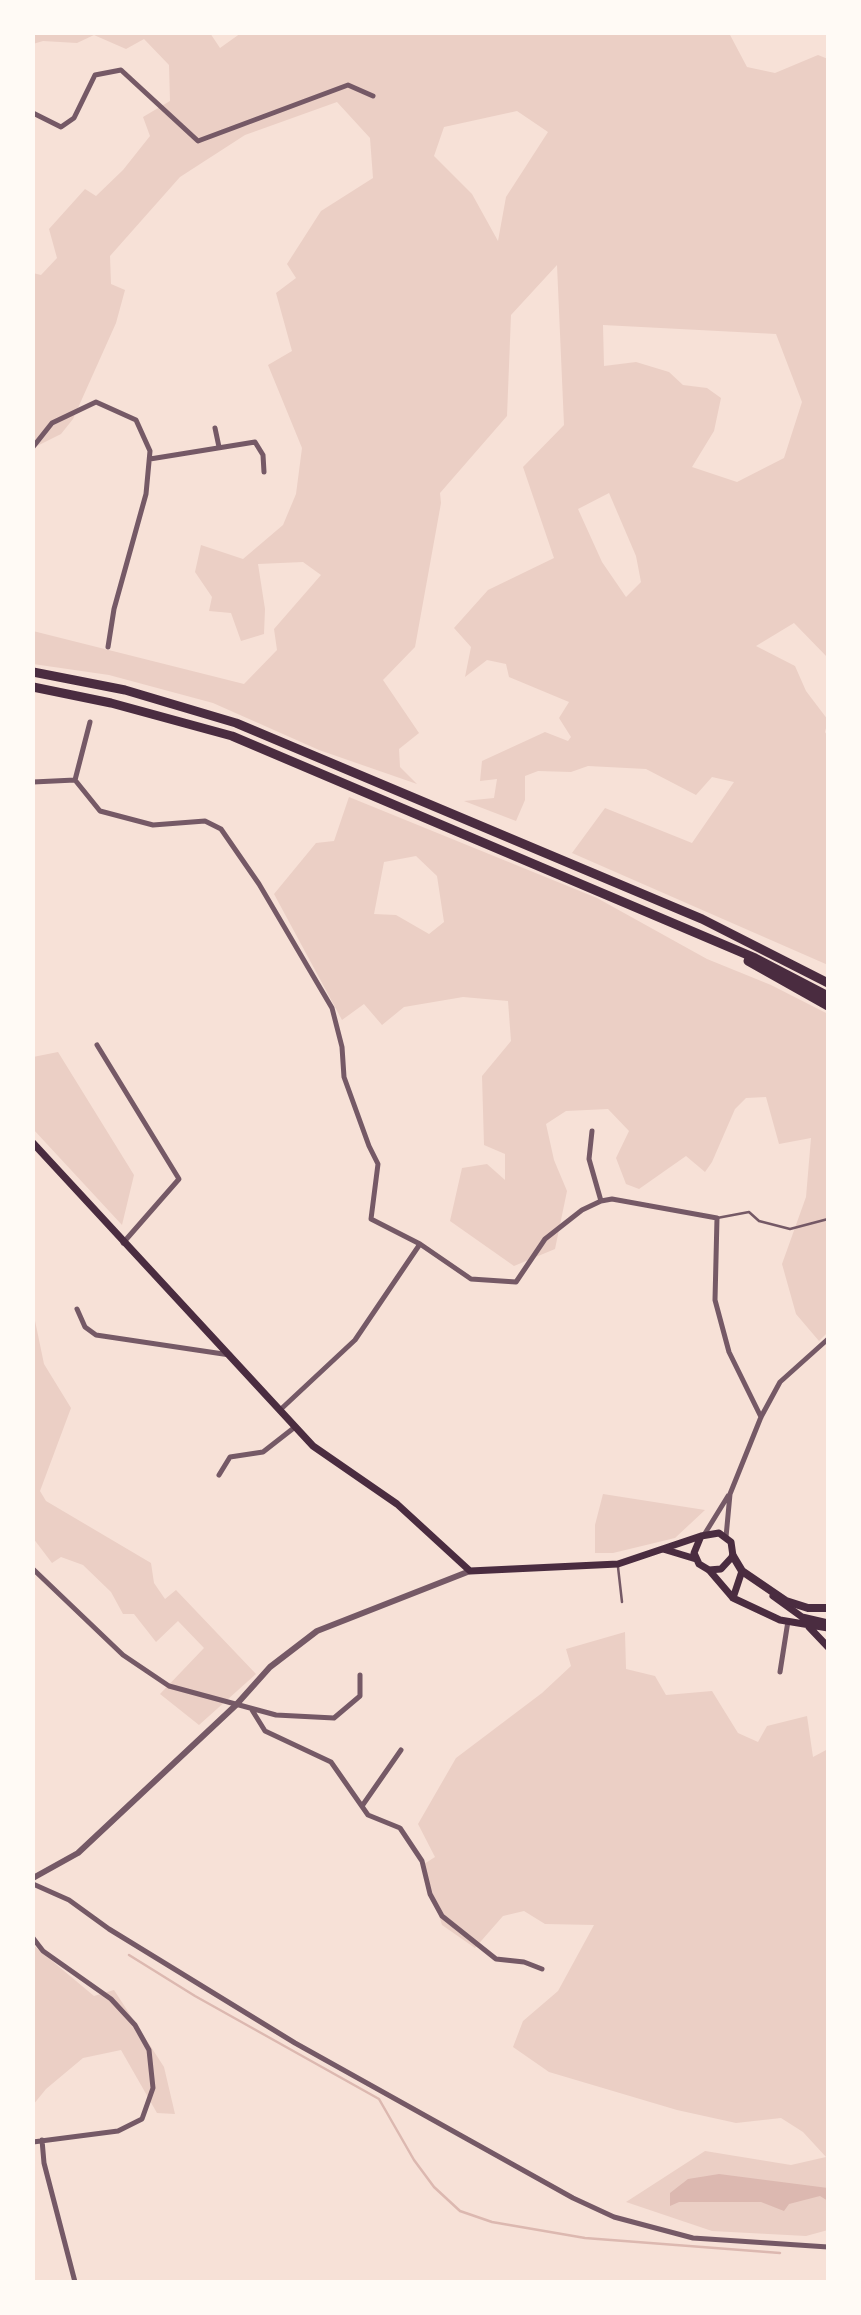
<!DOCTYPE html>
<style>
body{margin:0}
#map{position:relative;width:861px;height:2315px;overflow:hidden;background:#f7e1d7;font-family:Mulish,sans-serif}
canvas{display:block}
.frame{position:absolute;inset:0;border:35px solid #fffaf5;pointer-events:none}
</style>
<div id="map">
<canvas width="861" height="2315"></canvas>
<div class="frame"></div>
</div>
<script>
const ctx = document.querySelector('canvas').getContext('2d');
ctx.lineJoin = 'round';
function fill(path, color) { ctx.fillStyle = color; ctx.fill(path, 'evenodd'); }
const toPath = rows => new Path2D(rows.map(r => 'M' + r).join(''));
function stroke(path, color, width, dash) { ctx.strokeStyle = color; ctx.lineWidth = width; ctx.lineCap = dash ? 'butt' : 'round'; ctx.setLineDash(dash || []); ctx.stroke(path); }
fill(toPath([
 [33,33,210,33,220,48,241,33,729,33,747,67,775,73,818,55,828,59,828,658,794,623,756,646,795,666,806,691,828,720,825,732,828,737,828,965,572,853,605,808,692,843,734,782,712,777,696,795,646,769,588,766,571,772,538,771,525,776,525,800,516,821,464,801,494,798,497,779,480,781,482,761,545,732,568,741,571,737,559,718,569,702,509,677,506,664,487,660,465,677,471,647,454,628,488,590,554,558,523,467,564,425,557,265,511,315,507,416,440,493,441,503,415,647,383,680,419,733,399,749,400,767,417,784,319,750,213,703,109,675,33,664,33,631,244,684,277,650,274,629,321,575,303,562,258,564,265,609,264,634,241,641,231,613,209,611,212,597,195,572,201,545,243,559,283,525,296,494,302,448,268,365,292,351,276,293,296,278,287,264,321,211,373,178,370,138,337,102,245,135,180,177,110,256,111,284,125,290,116,323,73,419,61,434,33,448,33,273,41,275,57,258,49,229,85,189,96,196,123,170,150,136,143,117,170,101,169,65,144,39,126,49,94,35,77,43,43,41,33,44],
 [517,111,548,132,506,197,498,241,472,194,434,156,444,127],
 [603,325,776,334,802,402,784,458,737,482,692,467,714,431,721,398,707,388,683,385,669,372,636,362,604,366],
 [609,493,636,556,641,582,626,597,602,562,578,509],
 [349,797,597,898,707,959,771,985,828,1014,828,1332,819,1341,796,1314,782,1264,806,1197,811,1138,779,1144,766,1097,746,1098,735,1109,712,1162,705,1172,686,1156,639,1189,626,1184,616,1158,629,1131,608,1109,566,1111,546,1124,554,1160,567,1191,555,1249,514,1266,450,1221,462,1168,487,1164,505,1180,505,1154,484,1145,482,1076,511,1041,508,1001,463,997,404,1007,382,1025,364,1004,342,1020,274,894,316,843,334,841],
 [416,856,437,876,444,922,429,934,396,915,374,914,384,862],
 [58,1052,134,1175,122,1225,33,1129,33,1057],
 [33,1311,44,1364,71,1408,40,1491,46,1501,151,1563,154,1583,165,1599,176,1590,256,1674,199,1725,160,1694,204,1648,178,1621,156,1642,134,1614,123,1614,111,1592,83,1565,61,1557,52,1563,33,1538],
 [603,1494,705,1510,675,1538,613,1553,595,1553,595,1525],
 [625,1632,626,1669,655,1676,666,1695,712,1691,738,1733,758,1742,767,1726,807,1716,813,1757,828,1749,828,2230,806,2236,712,2231,626,2202,705,2151,791,2165,826,2157,803,2132,781,2118,736,2123,677,2110,549,2072,513,2047,523,2021,558,1991,594,1925,545,1924,524,1911,503,1916,475,1948,442,1925,428,1881,424,1864,435,1857,418,1824,456,1758,542,1693,571,1666,566,1649],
 [33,1945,94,1996,114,1990,164,2067,175,2114,157,2113,121,2050,83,2058,46,2089,33,2105]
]), '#ebcfc5');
fill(toPath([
 [719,2174,828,2188,828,2201,820,2196,789,2204,784,2211,761,2202,679,2202,670,2206,670,2193,688,2179]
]), '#dcb8b0');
stroke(toPath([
 [129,1955,195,1996,379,2099,414,2160,434,2187,460,2211,492,2222,585,2238,780,2253]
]), '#dcb8b0', 2.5);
stroke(toPath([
 [717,1218,749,1212,759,1221,790,1229,828,1219],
 [618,1567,622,1602]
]), '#755966', 2.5);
stroke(toPath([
 [33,113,61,127,74,118,95,75,121,70,198,141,348,85,373,96],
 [215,428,219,447],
 [33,447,52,423,96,402,136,420,150,451,146,494,114,609,108,647],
 [150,459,255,442,263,455,264,472],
 [75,780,100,811,153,825,205,821,221,829,259,884,332,1008,342,1047,344,1077,369,1146,378,1164,371,1219,420,1244,471,1279,516,1282,545,1239,582,1210,601,1201,612,1199,717,1218,715,1300,729,1352,761,1417],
 [33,782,75,780,90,722],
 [97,1045,179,1179,123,1243],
 [592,1131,589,1159,601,1201],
 [77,1309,85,1327,96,1335,230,1355],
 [280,1410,355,1340,420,1244],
 [219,1475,230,1457,263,1452,295,1427],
 [704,1535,728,1496],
 [726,1537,730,1494,761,1417,780,1382,828,1339],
 [33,1569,123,1655,169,1686,276,1715,334,1718,360,1696,360,1675],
 [780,1672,788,1621],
 [252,1710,265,1731,331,1762,368,1815,400,1828,422,1861,430,1894,442,1916,496,1959,524,1962,542,1969],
 [362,1806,401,1750],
 [33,1884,69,1900,109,1929,295,2043,573,2198,614,2217,693,2238,828,2247],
 [33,1938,43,1951,111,1999,135,2025,149,2050,153,2088,142,2119,118,2131,33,2142],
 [42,2140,44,2163,75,2282]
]), '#755966', 5);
stroke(toPath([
 [33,1878,78,1853,236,1705,270,1667,317,1631,470,1571]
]), '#755966', 6);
stroke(toPath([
 [33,1143,313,1446,397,1504,470,1571,618,1564,701,1536],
 [663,1549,696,1559],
 [709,1570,721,1569,733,1556,731,1542,719,1533,701,1536,694,1553,699,1564,709,1570,733,1598,780,1620,828,1628],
 [773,1596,802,1617,828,1623],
 [733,1598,742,1571],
 [809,1627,828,1647]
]), '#4a2c40', 7);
stroke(toPath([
 [733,1556,742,1571,786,1601,808,1608,828,1608]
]), '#4a2c40', 8);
stroke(toPath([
 [33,672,125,690,236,723,702,919,828,983],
 [33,687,111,703,232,736,755,958,828,996],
 [748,961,828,1006]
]), '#4a2c40', 9);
</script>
